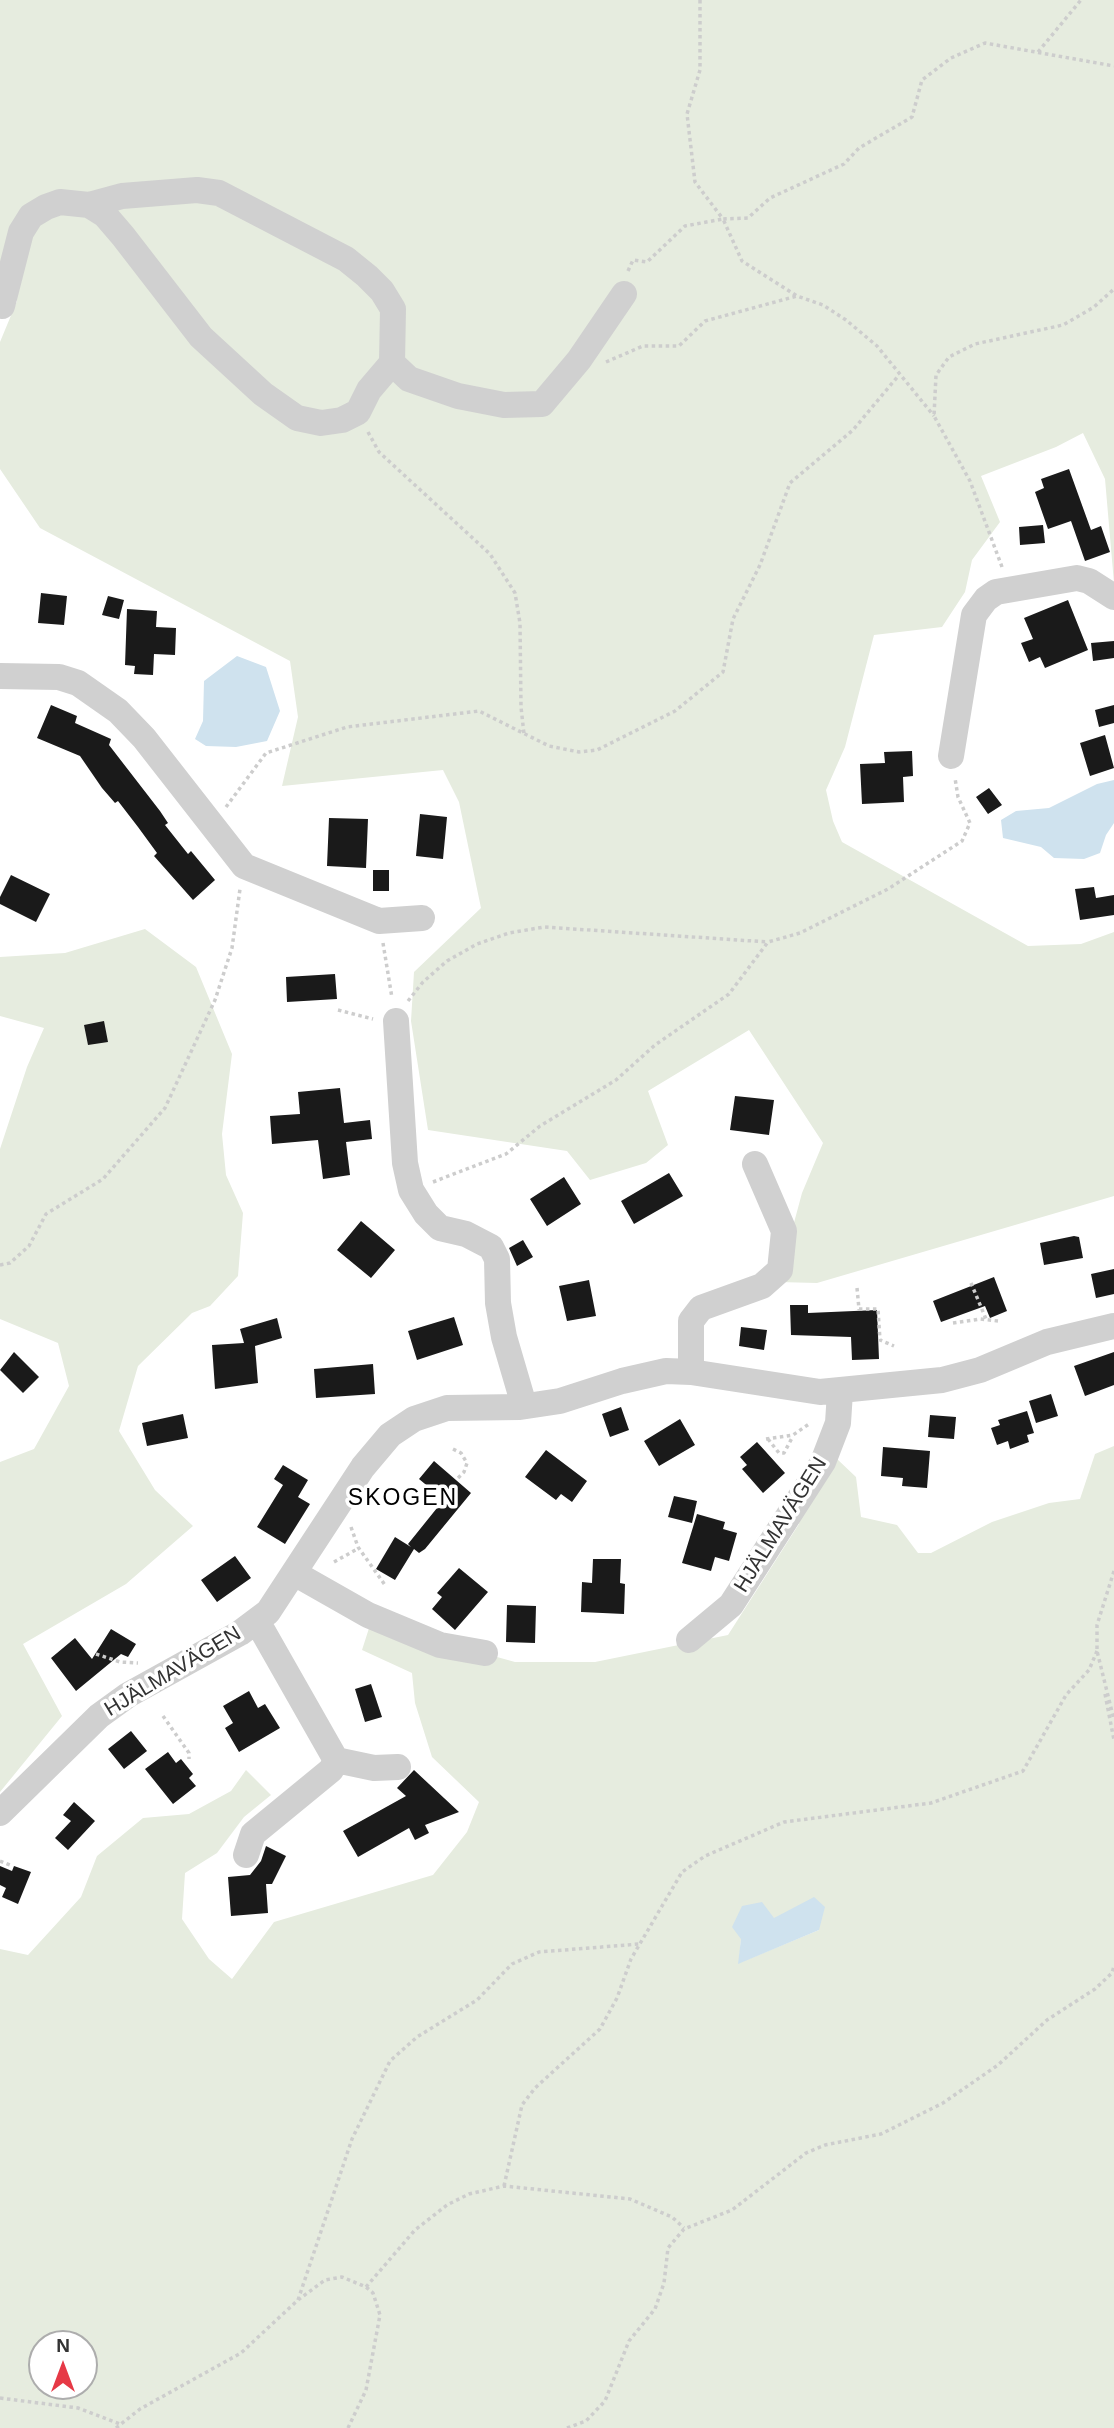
<!DOCTYPE html>
<meta charset="utf-8">
<style>
body{margin:0}
#map{position:relative;width:1114px;height:2428px;overflow:hidden;background:#fff;font-family:Arial,sans-serif}
canvas{display:block}
.north{position:absolute;left:28px;top:2330px;width:70px;height:70px;box-sizing:border-box;background:#fff;border:2px solid #adadad;border-radius:50%;rotate:0deg;font-size:19px;font-weight:700;line-height:28px;text-align:center;color:#333}
.north::after{content:'';display:block;margin:auto;width:24px;height:32px;background:#e63946;clip-path:polygon(50% 0,100% 100%,50% 72%,0 100%)}
</style>
<div id="map">
<canvas width="1114" height="2428"></canvas>
<div class="north">N</div>
</div>
<script>
const ctx = document.querySelector('canvas').getContext('2d');
ctx.lineJoin = 'round';
function fill(path, color) { ctx.fillStyle = color; ctx.fill(path, 'evenodd'); }
const toPath = rows => new Path2D(rows.map(r => 'M' + r).join(''));
function stroke(path, color, width, dash) { ctx.strokeStyle = color; ctx.lineWidth = width; ctx.lineCap = dash ? 'butt' : 'round'; ctx.setLineDash(dash || []); ctx.stroke(path); }
function drawText(font, color, halo, rows, align = 'center') {
  ctx.font = font + ' Arial,sans-serif'; ctx.lineWidth = 7; ctx.setLineDash([]); ctx.textBaseline = 'middle'; ctx.strokeStyle = halo; ctx.fillStyle = color; for (const [text, x, y, turn = 0] of rows) {
    ctx.save(); ctx.translate(x, y); ctx.rotate((+turn || 0) * Math.PI / 180); ctx.textAlign = isNaN(turn) ? turn : align; if (halo) ctx.strokeText(text, 0, 0); ctx.fillText(text, 0, 0); ctx.restore();
  }
}
fill(toPath([
 [0,0,1114,0,1114,583,1105,479,1083,433,1056,447,981,476,1000,522,972,560,965,592,942,627,874,635,845,747,826,790,833,821,842,842,1028,946,1081,944,1114,932,1114,1196,817,1283,778,1282,802,1193,823,1143,749,1030,648,1091,668,1145,646,1163,590,1180,567,1151,428,1130,411,1021,414,972,481,908,459,802,443,770,282,786,298,717,290,661,40,528,0,469,0,342,17,301,0,277],
 [145,929,196,967,232,1054,222,1134,226,1175,243,1213,238,1276,210,1306,192,1313,138,1366,119,1431,155,1490,193,1526,126,1584,23,1644,62,1716,0,1792,0,1462,34,1449,69,1386,58,1343,0,1319,0,1149,27,1067,44,1028,0,1016,0,957,65,953],
 [1114,1446,1114,2428,0,2428,0,1949,28,1955,81,1897,97,1856,143,1818,189,1814,231,1791,246,1770,271,1795,244,1817,217,1853,185,1873,182,1919,209,1959,232,1979,274,1922,433,1875,467,1832,479,1802,432,1757,415,1703,412,1673,362,1650,371,1622,515,1662,595,1662,728,1635,799,1524,801,1507,836,1458,856,1477,861,1517,897,1525,918,1553,931,1553,992,1522,1049,1503,1080,1499,1095,1454],
 [814,1898,819,1930,739,1963,741,1939],
 [42,2344,84,2344,84,2386,42,2386]
]), '#e6ecdf');
fill(toPath([
 [237,656,266,667,280,711,267,741,236,747,206,746,195,739,203,721,204,681],
 [1114,780,1114,823,1106,835,1100,853,1084,859,1054,858,1041,847,1003,838,1001,820,1016,811,1049,808,1097,784],
 [814,1897,825,1907,819,1930,738,1964,741,1939,732,1927,742,1906,762,1902,774,1918]
]), '#cfe2ee');
fill(toPath([
 [1069,469,1091,530,1101,526,1110,552,1085,561,1071,521,1048,529,1035,492,1044,488,1041,479],
 [1043,525,1045,543,1020,545,1019,527],
 [41,593,67,596,64,625,38,623],
 [108,596,124,600,119,619,102,615],
 [1068,600,1088,650,1045,668,1040,657,1029,662,1021,643,1033,639,1024,618],
 [127,609,157,611,156,627,176,628,175,655,154,654,153,675,134,674,135,666,125,665],
 [1114,641,1114,658,1093,661,1091,643],
 [51,705,77,716,75,723,111,739,109,745,160,811,168,823,165,825,188,854,191,851,215,880,193,900,154,856,157,853,138,827,118,801,115,803,102,788,80,756,37,738],
 [1114,705,1114,723,1099,727,1095,710],
 [1105,735,1114,768,1090,776,1080,743],
 [912,751,913,776,903,777,904,802,862,804,860,764,885,763,884,752],
 [989,788,1002,805,988,814,976,797],
 [420,814,447,817,443,859,416,856],
 [329,818,368,819,366,868,327,866],
 [373,870,389,870,389,891,373,891],
 [11,875,50,894,36,922,0,904,0,897],
 [1094,887,1096,898,1114,895,1114,915,1080,920,1075,889],
 [335,974,337,999,287,1002,286,977],
 [104,1021,108,1042,88,1045,84,1025],
 [340,1088,344,1123,370,1120,372,1139,346,1142,350,1175,323,1179,318,1140,272,1144,270,1116,300,1114,298,1092],
 [735,1096,774,1100,769,1135,730,1130],
 [669,1173,683,1196,634,1224,621,1201],
 [564,1177,581,1204,547,1226,530,1199],
 [361,1221,395,1250,371,1278,337,1250],
 [1074,1236,1079,1237,1083,1258,1044,1265,1040,1243],
 [523,1240,533,1257,517,1266,509,1248],
 [1114,1269,1114,1294,1096,1298,1091,1274],
 [994,1277,1007,1311,990,1318,985,1306,941,1322,933,1301],
 [589,1280,596,1316,567,1321,559,1286],
 [790,1305,808,1305,808,1313,877,1310,879,1359,852,1360,851,1337,791,1335],
 [454,1317,463,1345,417,1360,408,1331],
 [277,1318,282,1338,255,1346,258,1383,215,1389,212,1345,244,1343,240,1329],
 [741,1327,767,1330,764,1350,739,1346],
 [14,1352,39,1377,23,1393,0,1370],
 [1114,1352,1114,1385,1085,1396,1074,1366],
 [373,1364,375,1394,316,1398,314,1369],
 [1051,1394,1058,1416,1036,1423,1029,1401],
 [621,1407,629,1430,610,1437,602,1414],
 [1027,1411,1034,1433,1027,1435,1029,1442,1010,1449,1008,1441,997,1445,991,1428,1000,1425,998,1420],
 [183,1414,188,1438,147,1446,142,1423],
 [930,1415,956,1417,954,1439,928,1437],
 [680,1419,695,1445,659,1466,644,1441],
 [757,1442,785,1473,763,1493,742,1469,747,1465,740,1457],
 [883,1447,930,1451,927,1488,902,1486,903,1478,881,1476],
 [546,1450,587,1481,572,1502,561,1494,556,1500,525,1477],
 [434,1461,471,1493,425,1549,419,1553,414,1549,395,1580,376,1569,395,1537,411,1547,408,1544,437,1508,435,1506,442,1498,419,1479],
 [283,1465,308,1480,298,1497,310,1504,285,1544,257,1527,283,1485,274,1479],
 [674,1496,697,1501,692,1523,668,1517],
 [697,1514,725,1522,723,1529,737,1533,729,1561,715,1557,711,1571,682,1563],
 [235,1556,251,1578,217,1602,201,1580],
 [593,1559,621,1559,620,1583,625,1584,624,1614,581,1612,582,1582,592,1583],
 [459,1568,488,1592,455,1630,432,1609,442,1597,437,1593],
 [507,1605,536,1606,535,1643,506,1642],
 [111,1629,136,1644,128,1657,121,1654,76,1691,51,1658,75,1638,92,1659],
 [371,1684,382,1717,365,1722,355,1689],
 [249,1691,258,1708,265,1704,280,1728,239,1752,225,1728,233,1723,223,1706],
 [131,1731,147,1751,124,1769,108,1749],
 [168,1752,176,1763,181,1759,193,1774,189,1778,196,1786,173,1804,145,1769],
 [414,1770,459,1812,425,1825,429,1833,415,1840,409,1828,358,1857,343,1831,406,1796,397,1788],
 [74,1802,95,1821,68,1850,55,1838,71,1821,63,1815],
 [266,1846,286,1856,272,1884,266,1884,268,1913,231,1916,228,1877,250,1875,261,1861],
 [0,1866,12,1871,14,1866,31,1872,18,1904,2,1897,6,1888,0,1885]
]), '#1a1a1a');
stroke(toPath([
 [700,0,700,70,687,114,695,182,723,219,748,218,770,198,844,164,859,148,912,117,922,80,951,58,985,43,1114,66],
 [1038,52,1081,0],
 [628,271,633,260,647,262,685,226,723,219,742,261,797,296,823,305,846,320,877,346,934,416],
 [606,362,643,346,679,346,705,321,797,296],
 [368,432,379,452,490,554,515,593,520,623,521,707,524,734],
 [1002,567,970,481,934,416,936,375,949,357,975,344,1063,325,1094,307,1114,289],
 [226,807,266,753,347,727,479,711,549,746,579,752,597,750,675,711,723,672,733,619,760,565,790,483,853,430,899,375],
 [383,943,392,998],
 [408,1001,423,982,447,961,477,944,509,933,544,927,768,942],
 [338,1010,373,1019],
 [433,1182,506,1154,540,1126,616,1080,655,1045,729,994,768,942,800,933,888,889,962,841,970,823,958,797,955,778],
 [0,1265,10,1263,29,1246,46,1214,103,1179,165,1108,215,1000,232,948,240,889],
 [971,1283,986,1319],
 [857,1288,859,1309,878,1309,880,1340,894,1346],
 [953,1323,980,1319,998,1321],
 [766,1439,793,1435,809,1424],
 [768,1439,779,1453,784,1453,793,1436],
 [453,1449,461,1453,467,1463,464,1472,456,1480],
 [351,1527,358,1547,385,1585],
 [334,1562,359,1548],
 [1114,1571,1097,1625,1097,1651,1114,1720],
 [96,1654,120,1662,138,1663],
 [1105,1694,1114,1740],
 [163,1716,189,1753,189,1759],
 [0,1861,10,1865],
 [504,2186,522,2105,535,2088,600,2029,617,1998,631,1959,682,1872,705,1856,784,1822,931,1803,1023,1771,1066,1695,1089,1670,1097,1651],
 [366,2287,415,2230,447,2205,469,2194,504,2186,630,2199,672,2217,684,2228],
 [298,2300,352,2139,390,2061,417,2037,477,2000,512,1964,539,1952,639,1944],
 [0,2398,78,2408,120,2424],
 [116,2428,140,2409,241,2353,298,2300,325,2280,342,2277,366,2287,373,2293,380,2315,366,2390,348,2428],
 [567,2428,586,2421,605,2401,629,2341,655,2309,664,2283,668,2248,684,2229,732,2210,806,2153,825,2145,881,2134,943,2103,998,2065,1047,2020,1095,1989,1112,1973,1114,1966]
]), '#cdcdcd', 3.5, [3.5, 3.5]);
stroke(toPath([
 [89,205,105,215,123,236,201,337,263,394,297,418,321,423,342,420,358,412,369,390,392,363],
 [2,306,21,232,31,216,46,207,60,202,89,205,122,196,197,190,219,193,346,259,367,276,382,291,393,309,392,363,409,379,458,396,504,405,542,404,579,360,624,294],
 [0,676,59,677,78,683,118,711,144,738,244,866,379,921,422,918],
 [951,756,974,615,986,599,996,592,1077,578,1089,581,1114,597],
 [396,1021,405,1163,411,1190,426,1214,440,1228,466,1234,491,1247,497,1259,498,1303,504,1337,521,1395,520,1407],
 [691,1372,691,1321,701,1308,762,1286,780,1270,784,1231,755,1164],
 [294,1573,368,1615,440,1645,485,1653],
 [689,1640,731,1605,823,1462,838,1423,840,1392],
 [336,1760,374,1768,398,1767],
 [0,1813,99,1716,128,1695,240,1633,268,1612,363,1467,390,1435,414,1419,447,1408,520,1407,560,1401,622,1381,666,1371,691,1372,820,1392,942,1380,980,1370,1047,1342,1114,1326],
 [246,1855,253,1834,331,1770,336,1760,257,1621]
]), '#d0d0d0', 26);
drawText('21px', '#333', '#fff', [
 ["HJÄLMAVÄGEN",781,1525,-58],
 ["HJÄLMAVÄGEN",173,1672,-31]
]);
ctx.letterSpacing = '2px';
drawText('23px', '#000', '#fff', [
 ["SKOGEN",403,1499]
]);
ctx.letterSpacing = '0px';
</script>
